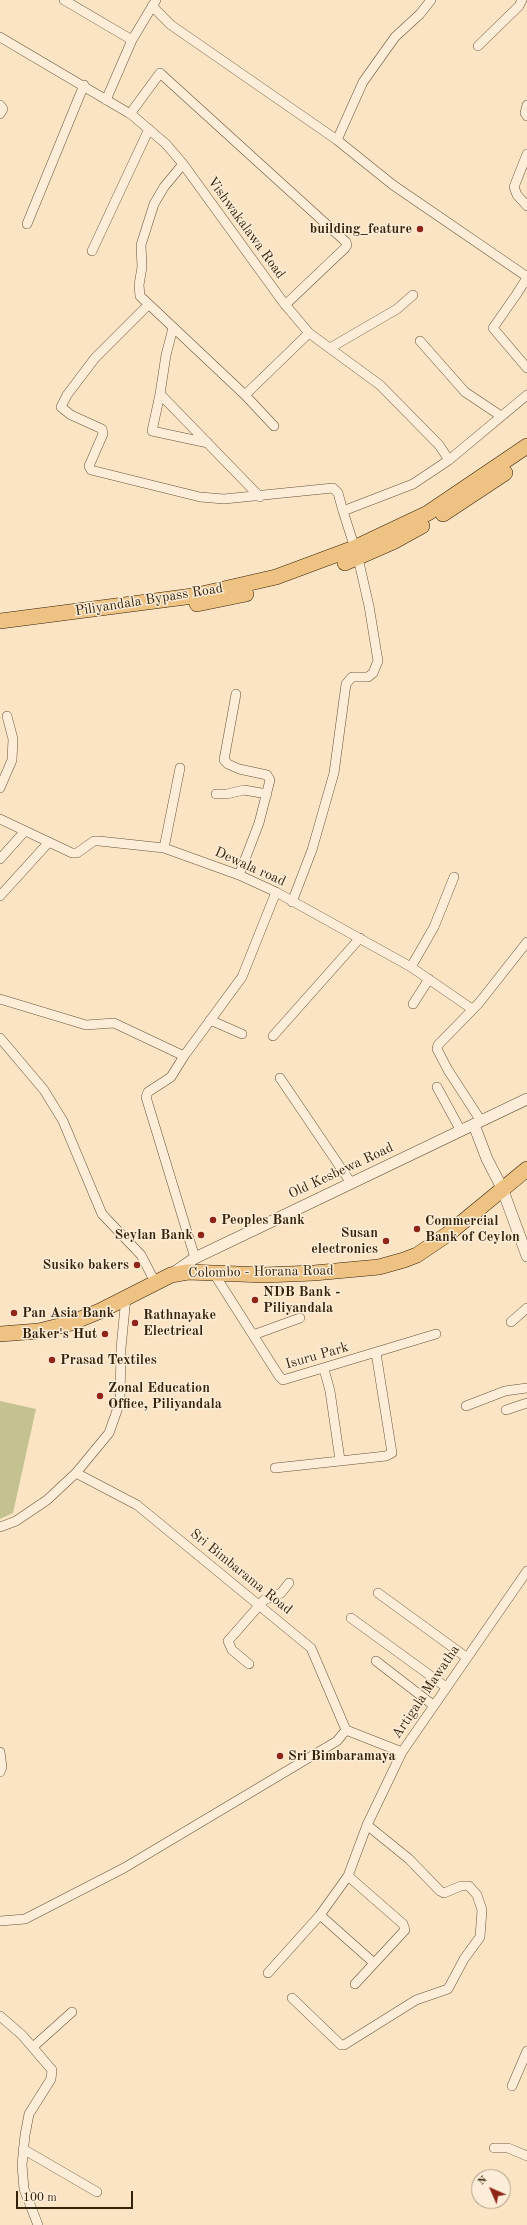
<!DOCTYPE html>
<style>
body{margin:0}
#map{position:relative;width:527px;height:2225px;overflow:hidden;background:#fbe4c3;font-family:"Old Standard TT",serif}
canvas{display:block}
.north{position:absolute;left:471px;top:2169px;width:40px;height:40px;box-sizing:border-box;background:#fcedd8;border:1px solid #ac9c85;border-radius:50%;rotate:315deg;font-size:11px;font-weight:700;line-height:16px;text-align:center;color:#342209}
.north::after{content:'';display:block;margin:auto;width:14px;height:18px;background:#8f2418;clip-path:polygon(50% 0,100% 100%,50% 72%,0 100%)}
.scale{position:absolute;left:16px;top:2191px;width:117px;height:18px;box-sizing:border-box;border:2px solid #342209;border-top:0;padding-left:5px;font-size:12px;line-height:14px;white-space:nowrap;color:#342209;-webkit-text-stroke:3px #fcedd8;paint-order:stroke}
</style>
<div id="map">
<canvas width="527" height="2225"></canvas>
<div class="north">N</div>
<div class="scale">100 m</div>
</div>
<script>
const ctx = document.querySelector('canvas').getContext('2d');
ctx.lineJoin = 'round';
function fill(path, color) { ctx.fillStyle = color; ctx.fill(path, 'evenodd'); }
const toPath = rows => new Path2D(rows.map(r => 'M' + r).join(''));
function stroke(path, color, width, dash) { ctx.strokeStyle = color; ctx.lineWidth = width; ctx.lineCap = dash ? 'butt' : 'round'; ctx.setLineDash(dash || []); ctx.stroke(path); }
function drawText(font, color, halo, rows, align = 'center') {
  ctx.font = font + ' "Old Standard TT",serif'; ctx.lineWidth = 3; ctx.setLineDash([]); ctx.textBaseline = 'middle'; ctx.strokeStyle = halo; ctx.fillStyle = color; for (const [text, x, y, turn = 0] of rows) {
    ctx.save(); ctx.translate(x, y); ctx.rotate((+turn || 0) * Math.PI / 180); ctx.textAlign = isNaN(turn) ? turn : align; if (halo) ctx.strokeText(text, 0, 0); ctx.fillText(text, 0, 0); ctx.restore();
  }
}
fill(toPath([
 [0,1401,36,1409,13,1513,0,1519]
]), '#c3c290');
const minor = toPath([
 [64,0,132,40],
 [152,6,171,25,337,140,393,185,526,276,527,278,516,295,493,328,527,368],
 [0,37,132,115,166,144,183,164,283,302,309,333,380,385,439,445,449,460],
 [478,46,519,6,522,0],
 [106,100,132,40,156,0],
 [0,105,3,109,0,114],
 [527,105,525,113,527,116],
 [130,114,160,73,346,242,347,245,345,248,285,305],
 [337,140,363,82,395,37,420,14,431,0],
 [527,154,514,187,517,195,527,206],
 [183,164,164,187,154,204,141,245,142,267,139,285,140,296,245,395,274,426],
 [27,224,84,85],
 [92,251,149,129],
 [148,305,95,358,67,395,61,407,71,415,102,429,103,434,89,466,91,470,200,497,224,499,333,488,338,493,343,511],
 [173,328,166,355,160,394,260,497],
 [420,341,465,392,501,416],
 [330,348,397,309,413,295],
 [160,394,152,431,208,443],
 [245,395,309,333],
 [236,694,224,760,228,764,239,769,267,775,270,780,259,823,239,875],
 [0,788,12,760,13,739,7,716],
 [216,794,227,794,244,790,267,794],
 [0,819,72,853,77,853,94,841,99,841,164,848,239,875,276,892,411,967,472,1009],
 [164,848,180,768],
 [0,859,25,831],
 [0,896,49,842],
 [292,902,312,850,334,773,346,684,352,677,368,677,373,673,378,661,369,606,358,558,343,511,413,484,449,460,527,395],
 [411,967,434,927,454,877],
 [0,999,86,1025,114,1023,184,1056],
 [413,1004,429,979],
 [210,1020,242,1034],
 [273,1036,360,938],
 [0,1038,44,1090,63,1121,102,1214,141,1255,155,1282],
 [280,1078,351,1183],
 [437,1087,461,1131],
 [481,1121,448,1070,437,1049,438,1045,479,1003,527,942],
 [195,1258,146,1097,148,1092,171,1077,184,1056,242,977,276,892],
 [213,1272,279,1376,283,1380,436,1334],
 [511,1322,527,1308],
 [253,1335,300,1318],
 [324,1369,330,1391,340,1460],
 [466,1406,505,1391,527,1388],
 [506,1410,527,1403],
 [275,1468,386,1456,392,1453,376,1353],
 [76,1473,137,1505,311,1648,346,1730],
 [0,1527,16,1521,47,1500,76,1473,109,1433,120,1402,121,1348,126,1297],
 [378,1593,466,1657],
 [351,1618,446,1687],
 [376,1661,433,1705],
 [249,1664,232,1650,228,1641,264,1600,281,1593,289,1583],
 [346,1730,402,1752],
 [0,1752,2,1767,0,1772],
 [348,1876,403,1924,405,1930,355,1984],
 [320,1915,374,1963],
 [0,1921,25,1919,124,1868,337,1741,346,1730],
 [268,1973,320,1915,348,1876,367,1825,402,1752,527,1571],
 [292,1998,341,2045,344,2045,416,2000,448,1989,464,1959,480,1937,482,1910,477,1895,469,1886,461,1886,444,1893,440,1891,409,1859,367,1825],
 [0,2016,22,2035,52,2070,51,2079,29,2114,25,2135,22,2165,24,2189,38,2225],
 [33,2047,72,2012],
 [512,2086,527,2051],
 [494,2148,508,2148,527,2156],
 [23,2149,97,2192]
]);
const tertiary = toPath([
 [474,1125,487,1159,502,1188,527,1256],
 [173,1273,195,1258,527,1099]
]);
const primary = toPath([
 [443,514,505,473],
 [345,563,393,542,422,526],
 [197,604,246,594],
 [0,621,193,596,276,577,354,548,428,513,527,446],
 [0,1334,39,1331,71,1323,100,1311,171,1275,188,1272,264,1275,314,1273,379,1267,404,1260,417,1255,448,1234,527,1169]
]);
stroke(minor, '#665238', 10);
stroke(tertiary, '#665238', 12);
stroke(primary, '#342209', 16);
stroke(minor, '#fcedd8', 9);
stroke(tertiary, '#fcedd8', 11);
stroke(primary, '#eec282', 15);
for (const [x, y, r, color] of [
 [420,229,4,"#8f2418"],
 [213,1220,4,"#8f2418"],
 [417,1229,4,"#8f2418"],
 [201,1235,4,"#8f2418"],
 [386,1241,4,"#8f2418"],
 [137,1265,4,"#8f2418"],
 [255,1300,4,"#8f2418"],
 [14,1313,4,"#8f2418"],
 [135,1323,4,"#8f2418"],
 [105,1334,4,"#8f2418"],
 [52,1360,4,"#8f2418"],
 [100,1396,4,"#8f2418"],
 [280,1756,4,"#8f2418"]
]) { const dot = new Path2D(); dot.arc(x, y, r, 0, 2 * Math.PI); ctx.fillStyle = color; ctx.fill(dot); stroke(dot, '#fcedd8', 1.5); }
drawText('14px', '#342209', '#fcedd8', [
 ["Vishwakalawa Road",246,228,54],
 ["Piliyandala Bypass Road",149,600,-9],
 ["Dewala road",250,867,24],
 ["Old Kesbewa Road",341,1171,-25],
 ["Colombo - Horana Road",261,1272,-1],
 ["Isuru Park",317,1356,-16],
 ["Sri Bimbarama Road",241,1572,39],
 ["Artigala Mawatha",426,1692,-56]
]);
drawText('bold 14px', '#342209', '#fcedd8', [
 ["building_feature",412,229,"right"],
 ["Peoples Bank",221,1220],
 ["Commercial",425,1221],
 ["Bank of Ceylon",425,1237],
 ["Susan",378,1233,"right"],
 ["electronics",378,1249,"right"],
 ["Seylan Bank",193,1235,"right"],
 ["Susiko bakers",129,1265,"right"],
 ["NDB Bank -",263,1292],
 ["Piliyandala",263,1308],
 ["Pan Asia Bank",22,1313],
 ["Rathnayake",143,1315],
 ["Electrical",143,1331],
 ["Baker's Hut",97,1334,"right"],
 ["Prasad Textiles",60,1360],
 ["Zonal Education",108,1388],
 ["Office, Piliyandala",108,1404],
 ["Sri Bimbaramaya",288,1756]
], 'left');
</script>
